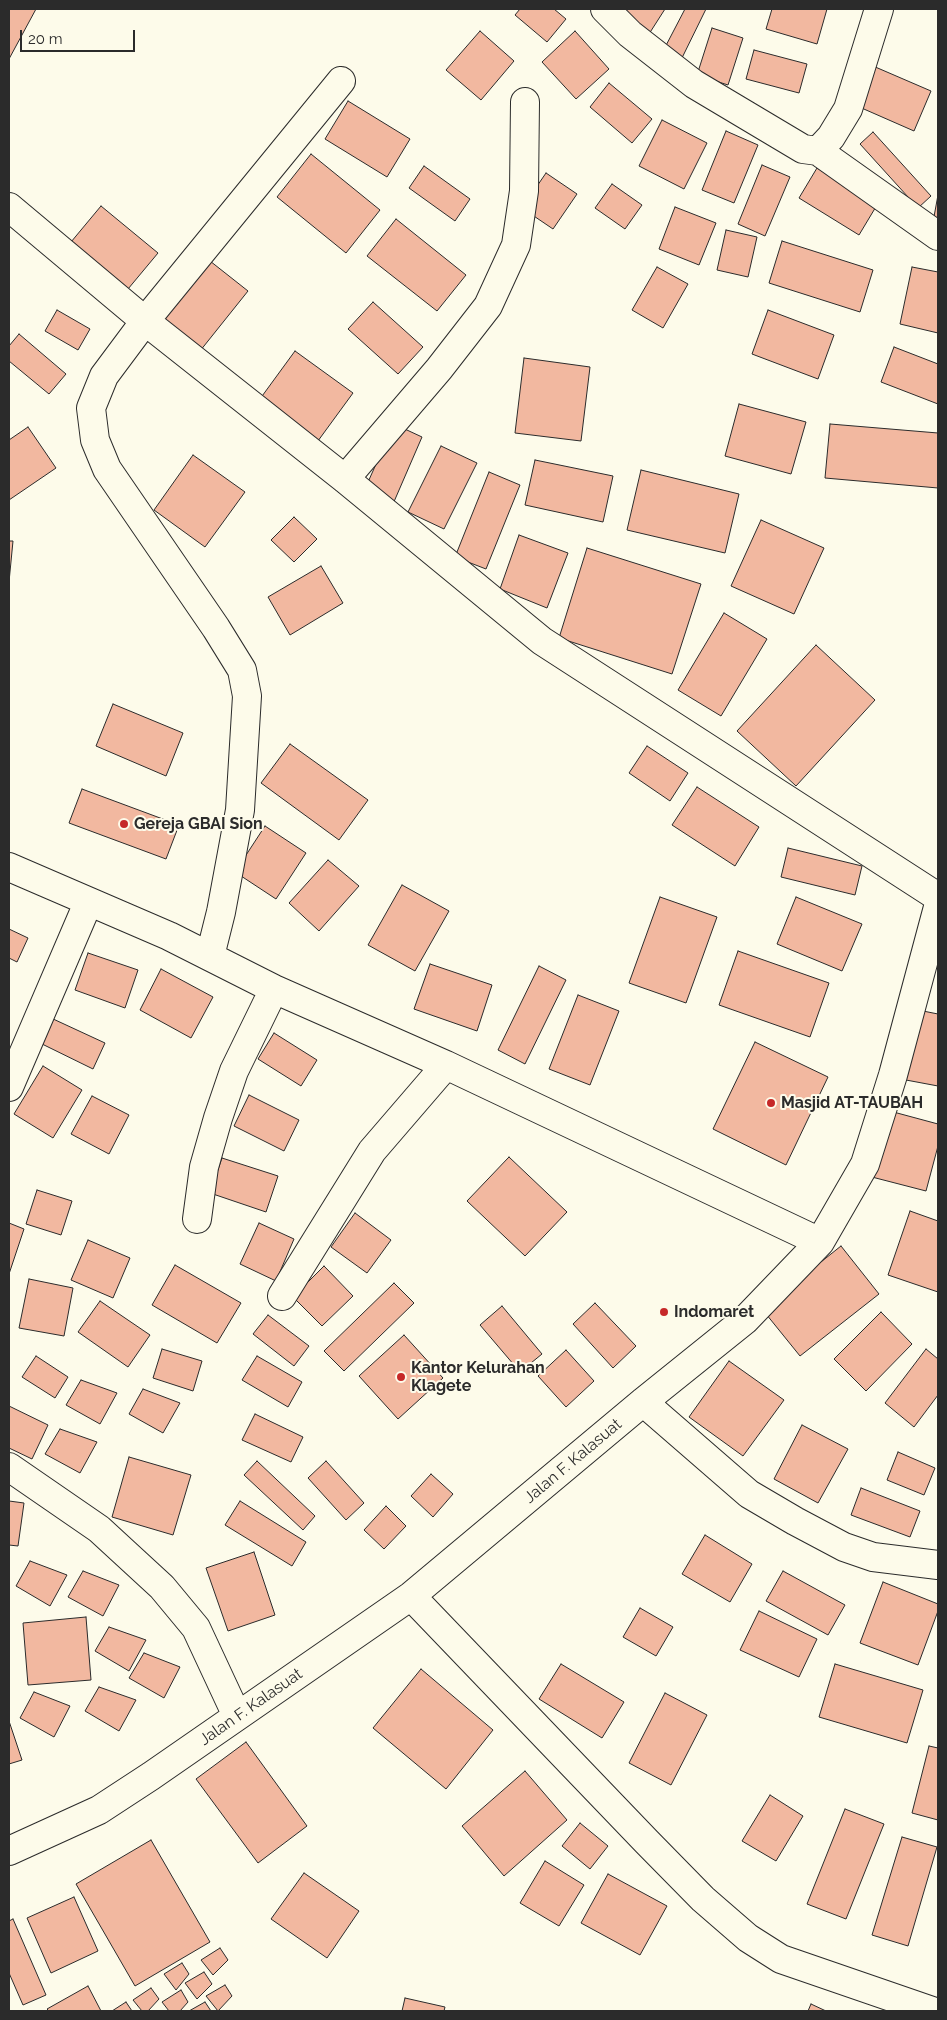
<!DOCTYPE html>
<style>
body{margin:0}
#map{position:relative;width:947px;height:2020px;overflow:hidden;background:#fdfbea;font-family:Raleway,sans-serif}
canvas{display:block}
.frame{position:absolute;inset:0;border:10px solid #2b2b2b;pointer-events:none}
.scale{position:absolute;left:20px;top:30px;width:115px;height:22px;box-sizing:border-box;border:2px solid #2b2b2b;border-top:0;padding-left:6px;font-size:15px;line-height:18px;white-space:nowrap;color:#2b2b2b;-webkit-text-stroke:4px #fdfbea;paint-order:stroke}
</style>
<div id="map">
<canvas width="947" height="2020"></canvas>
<div class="frame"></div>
<div class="scale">20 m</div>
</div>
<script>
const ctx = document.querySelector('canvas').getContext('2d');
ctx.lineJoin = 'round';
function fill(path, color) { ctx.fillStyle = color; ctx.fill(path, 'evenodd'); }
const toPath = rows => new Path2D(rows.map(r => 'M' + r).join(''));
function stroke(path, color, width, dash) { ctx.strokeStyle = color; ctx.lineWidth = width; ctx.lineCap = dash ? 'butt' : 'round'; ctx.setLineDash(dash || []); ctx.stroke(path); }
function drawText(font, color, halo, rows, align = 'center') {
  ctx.font = font + ' Raleway,sans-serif'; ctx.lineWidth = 4; ctx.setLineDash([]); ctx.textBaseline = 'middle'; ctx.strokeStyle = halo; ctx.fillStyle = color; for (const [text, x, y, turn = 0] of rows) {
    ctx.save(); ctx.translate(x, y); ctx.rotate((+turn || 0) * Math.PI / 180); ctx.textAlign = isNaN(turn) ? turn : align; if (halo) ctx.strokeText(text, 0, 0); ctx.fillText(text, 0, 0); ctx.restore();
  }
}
const building = toPath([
 [9,9,36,9,9,59,9,9],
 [520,9,554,9,566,19,547,42,515,15,520,9],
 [616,9,665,9,649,34,616,9],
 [685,9,706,9,679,64,661,55,685,9],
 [772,9,827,9,817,44,766,29,772,9],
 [712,28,743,38,728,85,697,75,712,28],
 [480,31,514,61,481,100,446,70,480,31],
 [575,31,609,69,576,99,542,62,575,31],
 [754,50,807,64,799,93,746,79,754,50],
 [873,66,931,91,914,131,857,106,873,66],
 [609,83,652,119,632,143,590,107,609,83],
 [348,101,410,139,387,177,325,139,348,101],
 [662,120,707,143,684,189,639,166,662,120],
 [726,131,758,145,734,203,702,190,726,131],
 [873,132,931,196,918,208,860,144,873,132],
 [311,154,380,210,346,253,277,197,311,154],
 [762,165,790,177,765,236,738,224,762,165],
 [424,166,470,199,455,221,409,188,424,166],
 [817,168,877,205,859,235,799,198,817,168],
 [546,173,577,194,553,229,522,208,546,173],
 [612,184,642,205,625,229,595,208,612,184],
 [938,195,938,223,933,222,938,195],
 [101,206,158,253,128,289,71,242,101,206],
 [675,207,716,223,699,265,659,249,675,207],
 [396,219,466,275,437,311,367,256,396,219],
 [726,230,757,237,748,277,717,270,726,230],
 [782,241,873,270,860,312,769,283,782,241],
 [210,261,248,291,196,356,158,325,210,261],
 [657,267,688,284,663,328,632,310,657,267],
 [912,267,938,272,938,333,900,324,912,267],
 [373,302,423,347,398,374,348,329,373,302],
 [57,310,90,329,78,350,45,331,57,310],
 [768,310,834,335,818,379,752,354,768,310],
 [19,334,66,374,49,394,9,361,9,346,19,334],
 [894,347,938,364,938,404,881,382,894,347],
 [295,351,353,393,315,445,257,403,295,351],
 [524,358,590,367,581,441,515,433,524,358],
 [739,404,806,422,791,474,725,456,739,404],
 [394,424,422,437,393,504,364,491,394,424],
 [830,424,938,433,938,488,825,478,830,424],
 [28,427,56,468,9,500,9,440,28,427],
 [441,446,477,463,444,529,408,512,441,446],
 [193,455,245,492,205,547,154,510,193,455],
 [535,460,613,476,603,522,525,505,535,460],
 [641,470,739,494,725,553,627,530,641,470],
 [489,472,520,485,486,569,455,557,489,472],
 [294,517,317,539,294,562,271,540,294,517],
 [761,520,824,548,794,614,731,586,761,520],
 [519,535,568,553,547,608,500,589,519,535],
 [9,541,13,541,9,582,9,541],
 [587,548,701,584,672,674,559,638,587,548],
 [321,566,343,603,290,635,268,597,321,566],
 [724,613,767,639,721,716,678,690,724,613],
 [816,645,875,700,796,786,737,731,816,645],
 [113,704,183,733,166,776,96,746,113,704],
 [290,744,368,800,339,840,261,783,290,744],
 [647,746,688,773,670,801,629,773,647,746],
 [697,787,759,827,735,866,672,825,697,787],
 [82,789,179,825,166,859,69,823,82,789],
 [265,826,306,853,276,899,235,872,265,826],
 [788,848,862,866,855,895,781,877,788,848],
 [328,860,359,886,319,931,289,903,328,860],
 [402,885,449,911,415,971,368,945,402,885],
 [660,897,717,917,686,1003,629,983,660,897],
 [796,897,862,924,842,971,777,944,796,897],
 [9,929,28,938,17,962,9,958,9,929],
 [738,951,829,983,810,1037,719,1005,738,951],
 [88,953,138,970,125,1008,75,990,88,953],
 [430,964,492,985,477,1031,414,1009,430,964],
 [539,966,566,980,525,1064,498,1050,539,966],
 [161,969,213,997,191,1038,140,1010,161,969],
 [578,995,619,1011,590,1085,549,1069,578,995],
 [918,1010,938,1014,938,1086,906,1080,918,1010],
 [51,1018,105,1043,93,1069,40,1043,51,1018],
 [274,1033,317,1060,301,1086,258,1059,274,1033],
 [755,1042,828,1077,786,1165,713,1129,755,1042],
 [43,1066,82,1090,53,1138,14,1114,43,1066],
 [249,1095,299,1120,284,1151,234,1126,249,1095],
 [92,1096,129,1115,109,1154,71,1134,92,1096],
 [886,1110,938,1124,938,1146,926,1191,868,1176,886,1110],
 [509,1157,567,1212,525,1256,467,1201,509,1157],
 [222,1158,278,1176,266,1212,210,1193,222,1158],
 [37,1190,72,1201,61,1235,26,1224,37,1190],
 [910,1211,938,1221,938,1292,888,1275,910,1211],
 [355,1213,391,1240,367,1273,331,1247,355,1213],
 [9,1223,24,1229,9,1274,9,1223],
 [259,1223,294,1239,276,1281,240,1264,259,1223],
 [88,1240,130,1258,113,1298,71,1280,88,1240],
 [841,1246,879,1294,800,1356,762,1309,841,1246],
 [175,1265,241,1303,217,1343,152,1305,175,1265],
 [324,1266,353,1296,322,1326,293,1297,324,1266],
 [29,1279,73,1288,64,1336,19,1328,29,1279],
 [394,1283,414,1303,344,1371,324,1351,394,1283],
 [100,1301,150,1335,128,1367,78,1332,100,1301],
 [595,1303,636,1346,613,1368,573,1324,595,1303],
 [502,1306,542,1354,520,1372,480,1325,502,1306],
 [881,1312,912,1344,866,1391,834,1359,881,1312],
 [268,1315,309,1346,294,1366,253,1334,268,1315],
 [404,1335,443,1378,398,1419,359,1376,404,1335],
 [162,1349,202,1361,193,1391,153,1378,162,1349],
 [926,1349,938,1359,938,1395,914,1427,885,1403,926,1349],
 [566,1350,594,1381,566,1407,538,1376,566,1350],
 [36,1356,68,1377,55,1398,22,1377,36,1356],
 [257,1356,302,1382,288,1407,242,1380,257,1356],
 [729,1361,784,1400,743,1456,689,1417,729,1361],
 [81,1380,117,1393,100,1424,66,1405,81,1380],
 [143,1389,180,1403,163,1433,129,1414,143,1389],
 [9,1406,48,1425,32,1459,9,1448,9,1406],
 [255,1414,303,1437,291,1462,242,1440,255,1414],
 [802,1425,848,1449,818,1503,774,1479,802,1425],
 [60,1429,97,1442,80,1473,45,1454,60,1429],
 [898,1452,935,1468,924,1495,887,1480,898,1452],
 [129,1457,191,1475,173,1535,112,1517,129,1457],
 [257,1461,315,1516,303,1530,244,1475,257,1461],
 [326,1461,364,1503,346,1520,308,1478,326,1461],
 [431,1474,453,1494,433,1517,411,1496,431,1474],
 [861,1488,920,1511,910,1537,851,1515,861,1488],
 [9,1501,24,1503,18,1546,9,1545,9,1501],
 [240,1501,306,1542,292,1566,225,1525,240,1501],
 [386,1506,406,1526,384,1549,364,1530,386,1506],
 [705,1535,752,1564,730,1602,682,1574,705,1535],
 [254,1552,275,1615,228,1631,206,1568,254,1552],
 [30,1561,67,1575,50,1606,16,1586,30,1561],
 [83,1571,119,1585,103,1616,68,1597,83,1571],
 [783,1571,845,1605,828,1635,766,1601,783,1571],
 [883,1582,938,1604,938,1611,918,1665,860,1643,883,1582],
 [640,1608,673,1627,656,1656,623,1637,640,1608],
 [759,1611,817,1639,799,1677,740,1650,759,1611],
 [86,1617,91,1680,28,1685,23,1623,86,1617],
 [109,1627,146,1640,129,1671,95,1651,109,1627],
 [144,1653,180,1667,164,1698,129,1678,144,1653],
 [561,1664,624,1702,602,1738,539,1699,561,1664],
 [835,1664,923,1690,907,1743,819,1717,835,1664],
 [421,1669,493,1730,446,1789,373,1728,421,1669],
 [99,1687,136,1700,119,1731,85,1711,99,1687],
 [34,1692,70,1706,54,1737,20,1718,34,1692],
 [665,1693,707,1715,671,1785,629,1763,665,1693],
 [9,1721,22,1760,9,1764,9,1721],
 [246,1742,307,1826,258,1863,196,1779,246,1742],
 [929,1746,938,1748,938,1820,912,1813,929,1746],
 [525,1771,567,1820,504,1876,462,1826,525,1771],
 [770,1795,803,1816,776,1861,742,1841,770,1795],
 [845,1809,884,1824,846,1919,807,1904,845,1809],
 [580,1823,608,1846,590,1869,562,1846,580,1823],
 [902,1837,937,1847,908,1946,872,1935,902,1837],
 [151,1840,210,1942,135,1986,76,1884,151,1840],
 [545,1861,584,1885,559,1926,520,1903,545,1861],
 [304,1873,359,1911,327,1958,271,1919,304,1873],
 [608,1874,667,1906,640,1955,581,1923,608,1874],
 [74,1897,98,1951,51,1973,27,1918,74,1897],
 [13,1919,46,1995,23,2005,9,1973,9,1921,13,1919],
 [220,1948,228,1960,213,1975,201,1960,220,1948],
 [182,1963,189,1974,176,1990,164,1974,182,1963],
 [204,1972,212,1984,197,1999,185,1983,204,1972],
 [225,1985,232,1996,218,2011,206,1996,225,1985],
 [88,1986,101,2011,49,2011,47,2009,88,1986],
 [151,1988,159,1999,148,2011,142,2011,133,2000,151,1988],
 [181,1990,188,2002,180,2011,169,2011,162,2002,181,1990],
 [405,1998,445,2007,444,2011,402,2011,405,1998],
 [126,2002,132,2011,112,2011,126,2002],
 [205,2002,211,2011,189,2011,205,2002],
 [811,2004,826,2011,808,2011,811,2004]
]);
fill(building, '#f2b8a0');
stroke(building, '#2b2b2b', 1);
const minor = toPath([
 [605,9,630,34,694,84,803,149,818,151,831,137,848,109,879,9],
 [818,151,938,236],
 [9,207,145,321,345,479,542,641,938,897],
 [345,479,439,369,488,306,516,245,524,191,525,102],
 [9,867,169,936,274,989,446,1065,820,1242],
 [210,956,221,912,240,810,247,696,242,670,216,628,107,469,95,440,91,408,104,376,145,321,341,81],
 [9,1087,88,903],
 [197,1219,204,1167,218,1118,234,1071,274,989],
 [282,1296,372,1151,446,1065],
 [643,1402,749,1494,795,1521,844,1547,873,1557,938,1565],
 [9,1467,99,1529,162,1587,196,1628,237,1716],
 [411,1596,647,1842,703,1899,748,1938,781,1959,932,2011],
 [9,1851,99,1810,151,1776,411,1596,643,1402,745,1320,820,1242,865,1164,893,1075,938,907]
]);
stroke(minor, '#2b2b2b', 30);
stroke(minor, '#fdfbea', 28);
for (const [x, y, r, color] of [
 [124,824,5,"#c62828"],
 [771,1103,5,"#c62828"],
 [664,1312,5,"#c62828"],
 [401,1377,5,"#c62828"]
]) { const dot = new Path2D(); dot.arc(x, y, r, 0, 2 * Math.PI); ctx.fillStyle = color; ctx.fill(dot); stroke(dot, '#fdfbea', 2); }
drawText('bold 16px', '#2b2b2b', '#fdfbea', [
 ["Gereja GBAI Sion",134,824],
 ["Masjid AT-TAUBAH",781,1103],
 ["Indomaret",674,1312],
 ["Kantor Kelurahan",411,1368],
 ["Klagete",411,1386]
], 'left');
drawText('16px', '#2b2b2b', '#fdfbea', [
 ["Jalan F. Kalasuat",573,1461,-40],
 ["Jalan F. Kalasuat",251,1707,-35]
]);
</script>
